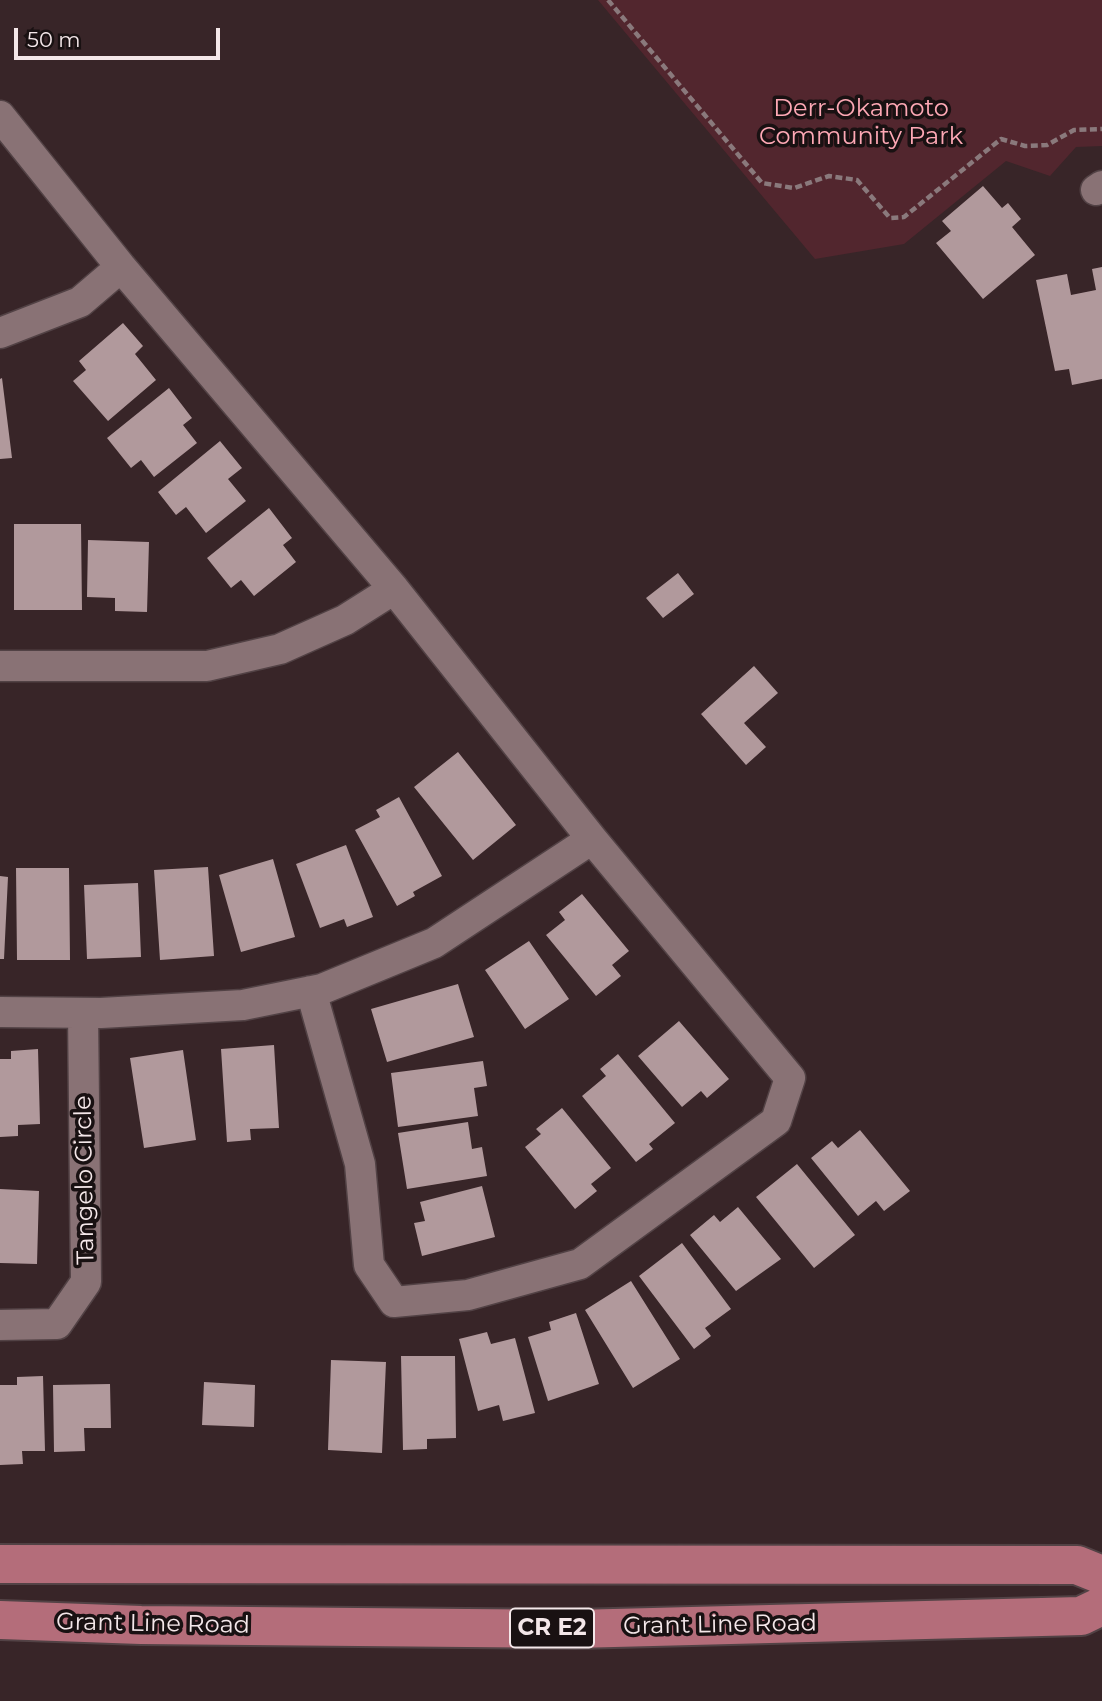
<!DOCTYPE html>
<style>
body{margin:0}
#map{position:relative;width:1102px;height:1701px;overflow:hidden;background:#382528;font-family:Montserrat,sans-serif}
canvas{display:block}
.scale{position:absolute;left:14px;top:28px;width:206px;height:32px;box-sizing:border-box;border:4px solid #f4e7e9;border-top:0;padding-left:9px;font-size:21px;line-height:24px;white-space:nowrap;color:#f4e7e9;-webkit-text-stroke:5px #191112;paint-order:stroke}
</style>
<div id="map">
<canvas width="1102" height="1701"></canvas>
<div class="scale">50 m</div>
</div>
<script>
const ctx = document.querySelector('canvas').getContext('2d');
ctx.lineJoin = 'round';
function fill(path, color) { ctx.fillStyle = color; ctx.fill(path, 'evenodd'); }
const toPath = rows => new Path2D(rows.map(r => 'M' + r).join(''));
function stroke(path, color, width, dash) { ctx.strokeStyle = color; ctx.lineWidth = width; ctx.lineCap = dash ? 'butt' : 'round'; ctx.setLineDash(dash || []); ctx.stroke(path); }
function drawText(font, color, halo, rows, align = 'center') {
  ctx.font = font + ' Montserrat,sans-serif'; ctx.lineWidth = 7; ctx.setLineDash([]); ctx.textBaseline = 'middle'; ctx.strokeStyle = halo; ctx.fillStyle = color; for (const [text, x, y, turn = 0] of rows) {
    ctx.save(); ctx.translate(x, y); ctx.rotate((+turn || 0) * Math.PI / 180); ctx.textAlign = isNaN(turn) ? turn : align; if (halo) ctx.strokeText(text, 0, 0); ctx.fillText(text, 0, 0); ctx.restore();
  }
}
fill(toPath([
 [598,0,1102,0,1102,146,1076,147,1050,176,1006,161,904,244,815,259]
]), '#52262e');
fill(toPath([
 [983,186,1002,208,1008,203,1021,219,1012,227,1035,255,983,299,936,243,951,231,942,221],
 [1102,267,1102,379,1072,385,1069,369,1055,371,1036,280,1067,274,1071,295,1096,290,1092,269],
 [123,323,143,346,135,354,156,380,108,421,73,381,86,370,79,361],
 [2,378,12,458,0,459,0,379],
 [169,388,192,418,183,425,197,443,154,477,141,460,131,468,107,438],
 [220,441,242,468,228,479,246,501,206,533,186,507,176,515,158,492],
 [269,508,292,538,283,545,296,562,254,596,241,580,231,588,207,558],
 [14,524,81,524,82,610,14,610],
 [88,540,149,542,147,612,115,611,115,598,87,597],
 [678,573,694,594,663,618,646,598],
 [754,666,778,693,744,723,766,747,746,765,701,714],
 [458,752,516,825,473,860,414,787],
 [399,797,442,876,413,892,415,896,397,906,355,830,380,817,376,810],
 [346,845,373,917,347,927,344,919,320,928,296,864],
 [273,859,295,937,241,952,219,875],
 [208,867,214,956,160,960,154,870],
 [16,868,69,868,70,960,17,960],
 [0,876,8,877,4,959,0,959],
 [138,883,141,957,87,959,84,885],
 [582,894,629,951,612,965,621,976,596,996,546,935,565,920,559,912],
 [529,941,569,999,525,1029,485,970],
 [458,984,474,1037,387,1062,371,1009],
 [679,1021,729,1079,707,1098,701,1091,682,1107,638,1056],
 [274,1045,279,1128,250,1129,251,1140,227,1142,221,1049],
 [38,1049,40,1124,18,1125,18,1136,0,1137,0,1059,11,1059,11,1051],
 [183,1050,196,1140,144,1148,130,1058],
 [618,1054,675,1123,649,1144,653,1149,636,1162,582,1096,606,1076,600,1069],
 [483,1061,487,1086,474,1088,478,1116,398,1127,391,1073],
 [562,1108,611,1168,591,1184,597,1191,575,1209,525,1147,541,1134,536,1129],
 [468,1122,472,1149,482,1147,487,1176,407,1189,398,1133],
 [860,1130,910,1191,884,1211,876,1201,858,1216,811,1158,832,1141,838,1148],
 [797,1164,855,1235,814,1268,756,1197],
 [482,1186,495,1237,422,1256,414,1223,425,1221,420,1202],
 [0,1189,39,1191,37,1264,0,1263],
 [738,1207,781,1259,736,1291,690,1235,714,1215,720,1222],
 [682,1243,731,1309,705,1328,711,1336,694,1349,639,1276],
 [631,1281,680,1359,633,1388,585,1310],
 [576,1313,599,1384,548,1401,528,1337,551,1330,549,1322],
 [487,1332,491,1344,515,1338,535,1413,503,1421,499,1405,478,1411,459,1339],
 [401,1356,455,1356,456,1438,427,1439,427,1449,403,1450],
 [331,1360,386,1362,382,1453,328,1450],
 [43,1376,45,1451,22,1451,23,1464,0,1465,0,1385,17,1385,17,1377],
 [204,1382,255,1385,254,1427,202,1425],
 [110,1384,111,1428,84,1428,85,1451,54,1452,53,1385]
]), '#b1999c');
const street = toPath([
 [0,116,121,267,394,589,345,620,280,649,207,666,0,666],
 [1096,190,1102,186],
 [0,333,80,302,121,267],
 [394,589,592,839],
 [0,1012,101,1013,243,1005,322,989,434,943,592,839,790,1078,776,1121,580,1264,468,1295,394,1302,369,1265,360,1164,311,991],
 [0,1325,57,1324,86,1282,83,1013]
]);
const primary = toPath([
 [0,1564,1077,1565,1102,1575],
 [0,1620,141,1625,575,1629,1081,1616,1102,1606]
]);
stroke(street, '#524245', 33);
stroke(primary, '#524245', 42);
stroke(toPath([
 [608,0,762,183,794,188,829,176,857,180,890,218,904,217,1001,139,1025,146,1047,145,1074,130,1102,129]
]), '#8a797c', 4.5, [7, 3.5]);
stroke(street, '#897275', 30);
stroke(primary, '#b46d7a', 38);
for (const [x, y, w] of [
 [552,1628,84]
]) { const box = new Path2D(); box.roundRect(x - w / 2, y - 19.5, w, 39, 5); ctx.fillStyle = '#191112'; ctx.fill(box); stroke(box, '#f4e7e9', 2); }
drawText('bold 23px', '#f4e7e9', null, [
 ["CR E2",552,1628]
]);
drawText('24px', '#fea8b5', '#191112', [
 ["Derr-Okamoto",861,109],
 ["Community Park",861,137]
]);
drawText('24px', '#f4e7e9', '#191112', [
 ["Tangelo Circle",85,1180,-91],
 ["Grant Line Road",153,1624,1],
 ["Grant Line Road",720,1625,-1]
]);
</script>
